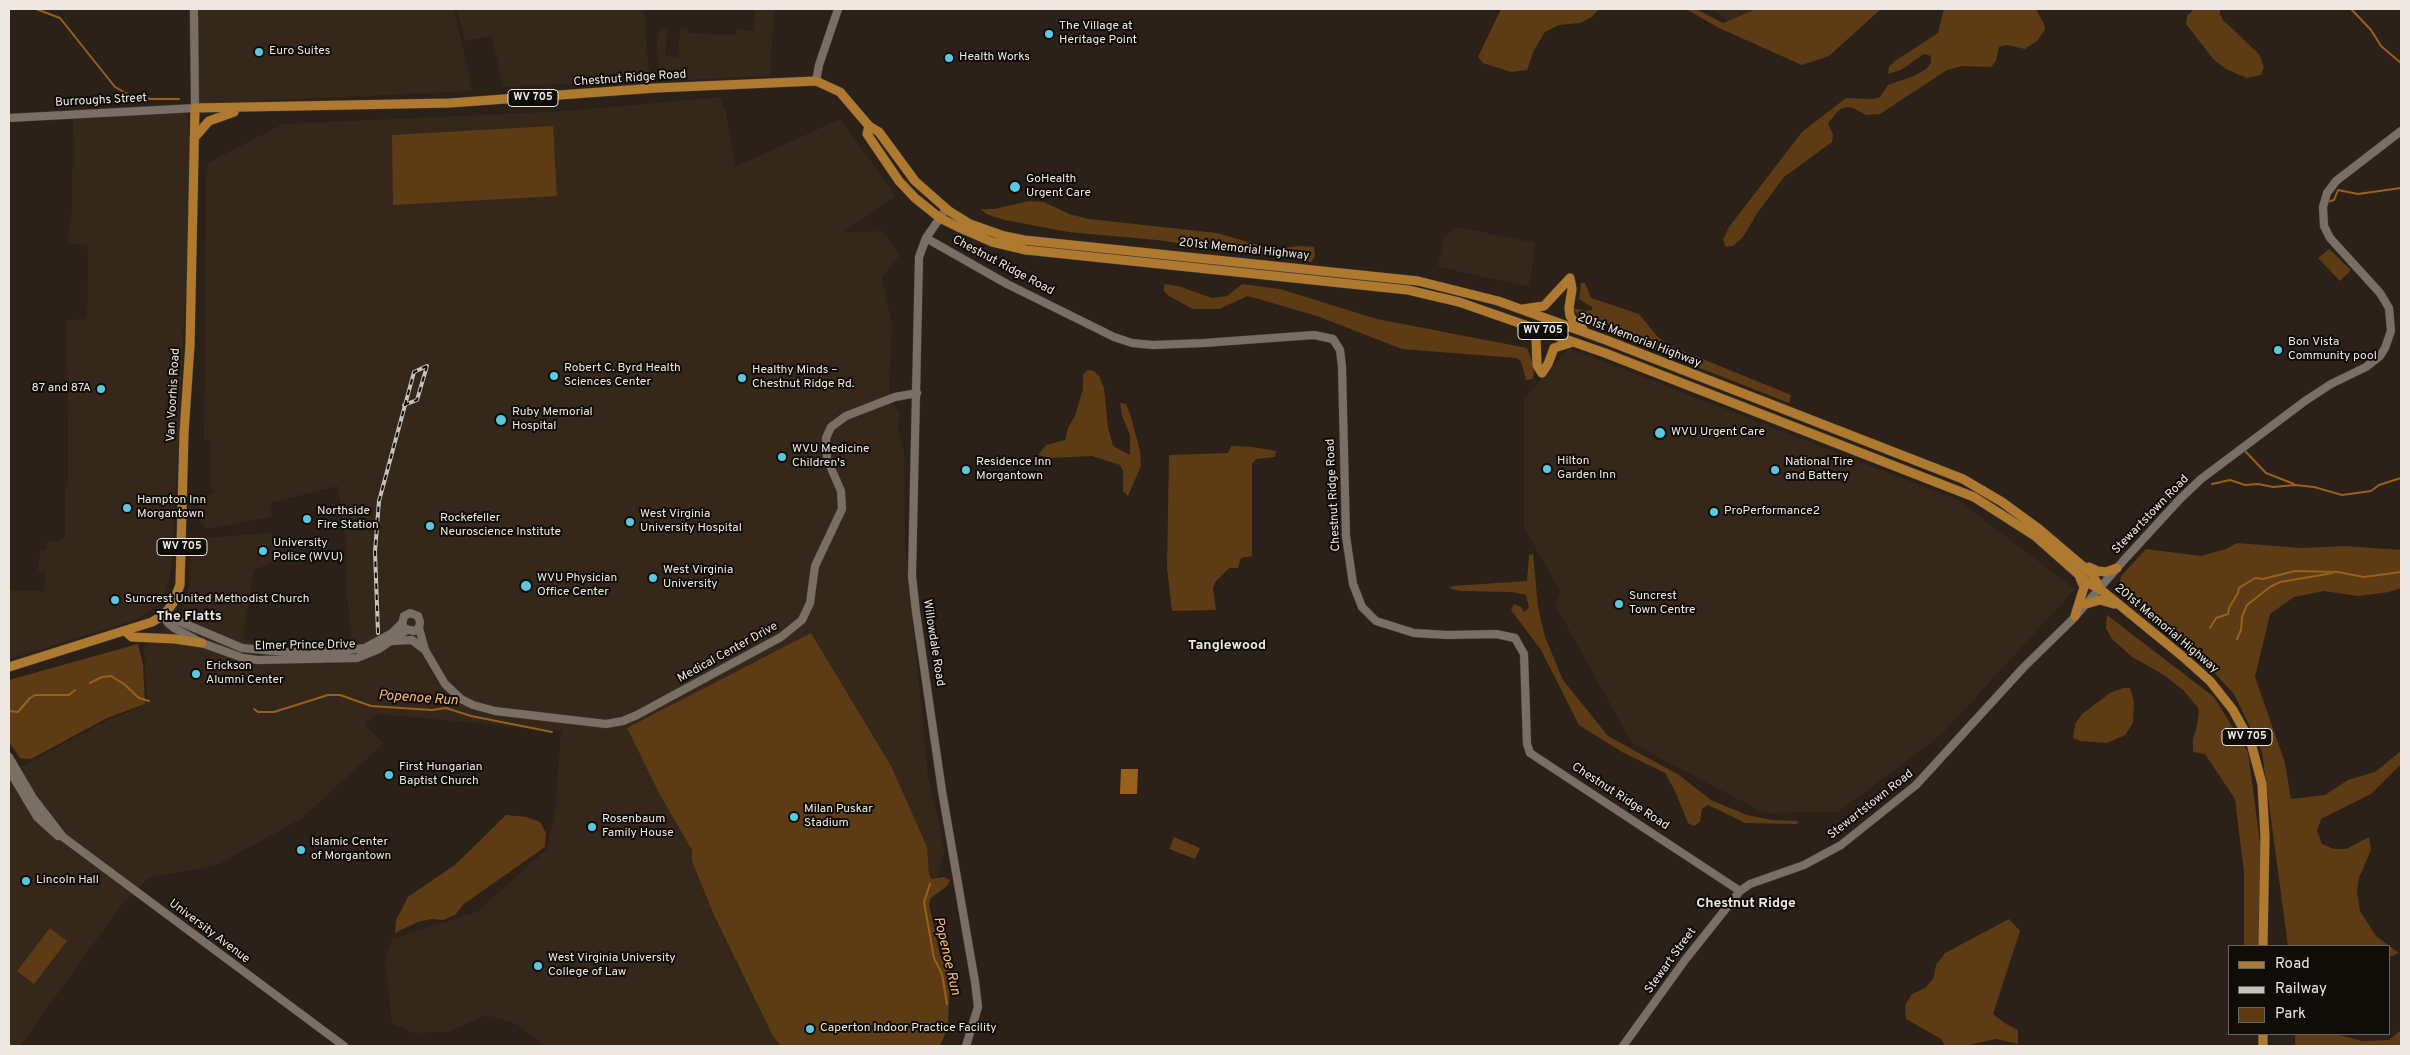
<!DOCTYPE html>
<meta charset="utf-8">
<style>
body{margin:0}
#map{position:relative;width:2410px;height:1055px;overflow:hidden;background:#2b2118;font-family:Overpass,sans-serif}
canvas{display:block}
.frame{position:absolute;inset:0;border:10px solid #eee8e2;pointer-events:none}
.legend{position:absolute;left:2228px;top:945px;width:162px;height:90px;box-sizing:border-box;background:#100c08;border:1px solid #69645f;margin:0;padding:6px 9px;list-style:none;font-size:15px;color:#eee8e2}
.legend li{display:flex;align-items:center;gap:10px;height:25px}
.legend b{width:25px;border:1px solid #69645f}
</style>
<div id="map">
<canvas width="2410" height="1055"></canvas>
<div class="frame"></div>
<ul class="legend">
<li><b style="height:6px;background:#af7930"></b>Road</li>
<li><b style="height:6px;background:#c8c1ba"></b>Railway</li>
<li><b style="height:14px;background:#5d3b14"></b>Park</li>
</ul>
</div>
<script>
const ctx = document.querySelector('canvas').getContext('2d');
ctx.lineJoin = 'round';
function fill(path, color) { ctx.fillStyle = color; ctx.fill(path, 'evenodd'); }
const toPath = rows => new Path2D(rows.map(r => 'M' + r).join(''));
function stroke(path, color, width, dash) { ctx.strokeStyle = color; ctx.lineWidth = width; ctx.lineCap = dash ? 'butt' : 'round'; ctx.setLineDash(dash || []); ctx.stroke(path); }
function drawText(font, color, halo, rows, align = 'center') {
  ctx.font = font + ' Overpass,sans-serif'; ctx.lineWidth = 4; ctx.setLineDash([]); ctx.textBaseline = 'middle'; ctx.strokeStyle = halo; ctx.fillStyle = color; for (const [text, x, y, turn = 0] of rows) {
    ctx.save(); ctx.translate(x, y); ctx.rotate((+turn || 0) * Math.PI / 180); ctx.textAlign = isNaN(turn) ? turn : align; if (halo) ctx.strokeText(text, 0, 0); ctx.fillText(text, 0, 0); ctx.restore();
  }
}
fill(toPath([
 [188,9,454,9,473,91,191,104],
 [457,9,644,9,649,72,642,80,503,87,491,36,465,41],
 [755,9,774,9,770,76,663,81,660,77,656,34,660,29,668,27,665,56,678,57,680,28,688,29,688,33,735,35,736,29,753,31],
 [1711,9,1760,9,1734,24],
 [720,97,726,112,735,167,840,119,896,196,844,232,882,231,900,255,882,277,892,324,889,391,892,404,894,404,900,414,898,428,904,452,905,544,928,776,945,850,919,941,932,1046,545,1046,516,1024,486,1015,448,1032,415,1033,392,1024,385,958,392,939,478,911,547,849,555,811,561,731,377,714,365,725,384,743,301,819,217,865,149,878,122,904,20,1046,9,1046,9,773,108,720,147,704,144,649,182,610,189,586,191,539,271,533,280,560,254,570,243,638,329,665,353,656,347,595,347,554,338,486,270,503,272,517,206,529,197,516,199,503,213,492,210,485,210,441,204,440,206,172,208,163,283,124,566,111],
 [187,104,190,156,189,221,172,565,165,600,135,620,9,659,9,590,44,591,45,571,38,571,40,550,47,549,47,541,60,541,65,536,65,488,68,484,67,320,87,319,88,263,87,245,67,243,72,209,73,109],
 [1459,227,1535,243,1530,287,1438,267,1443,237],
 [1569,348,1958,500,2075,589,1942,734,1838,812,1764,813,1632,743,1555,605,1561,593,1524,527,1524,398]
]), '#352719');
fill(toPath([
 [1501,9,1599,9,1592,17,1580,23,1559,25,1545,32,1534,50,1527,70,1511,72,1483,63,1478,57],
 [1686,9,1696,9,1723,23,1756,9,1881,9,1829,56,1802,65,1719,28],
 [1944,9,2036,9,2044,24,2045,30,2037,41,2025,49,2006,45,1999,47,1996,61,1991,67,1962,66,1947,70,1880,114,1866,115,1853,108,1846,107,1839,110,1828,123,1833,135,1832,142,1784,177,1758,212,1743,237,1733,246,1726,247,1723,240,1729,227,1802,132,1846,98,1873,99,1880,97,1888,85,1914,76,1926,69,1931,63,1931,56,1924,54,1901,70,1888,74,1889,67,1895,61,1938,33],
 [2194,9,2220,9,2220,14,2223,20,2259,54,2264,67,2261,75,2247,78,2226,69,2214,60,2186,24,2187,16],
 [553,126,557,196,393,205,392,135],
 [1029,201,1044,202,1069,214,1089,219,1217,233,1272,249,1300,246,1314,247,1315,256,1311,262,1157,240,1068,232,1005,220,986,214,981,209,995,209],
 [2329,249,2351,270,2340,281,2318,258],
 [1581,283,1585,283,1591,298,1639,314,1657,336,1668,345,1791,395,1789,403,1654,350,1608,326,1578,316,1573,308,1585,311,1592,310,1592,307,1579,299],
 [1164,284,1178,286,1212,298,1227,296,1242,284,1280,289,1377,319,1527,348,1534,366,1533,379,1526,380,1521,361,1516,358,1402,349,1317,316,1248,296,1219,309,1193,309,1169,296,1164,291],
 [1088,370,1094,371,1099,376,1104,388,1108,427,1113,446,1130,455,1130,435,1122,416,1120,403,1126,404,1131,417,1140,451,1141,466,1128,496,1123,491,1123,471,1120,465,1092,456,1050,458,1038,455,1046,445,1065,440,1068,428,1075,416,1083,389,1083,374],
 [1231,446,1252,447,1276,451,1275,457,1256,459,1252,464,1252,556,1241,558,1238,568,1229,568,1216,581,1213,588,1216,610,1172,611,1167,568,1169,455,1228,453],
 [2237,543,2302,548,2345,546,2401,550,2401,588,2389,592,2358,596,2324,591,2294,597,2270,614,2255,677,2285,763,2291,799,2325,795,2348,780,2375,772,2401,751,2401,764,2371,794,2321,819,2317,831,2322,844,2334,849,2346,849,2369,837,2371,850,2359,878,2357,891,2360,911,2376,936,2399,953,2389,957,2389,946,2288,946,2262,752,2234,694,2184,640,2137,604,2119,585,2121,576,2146,549,2201,556,2226,549],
 [1533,554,1538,607,1545,637,1563,680,1608,736,1679,775,1711,800,1747,815,1772,820,1798,821,1797,824,1745,823,1708,805,1702,809,1700,822,1694,826,1688,823,1675,791,1665,773,1622,752,1579,725,1541,650,1511,610,1514,604,1521,607,1524,612,1529,608,1526,595,1512,592,1461,591,1448,588,1453,586,1527,581,1529,555],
 [2107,615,2214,697,2248,752,2262,858,2261,946,2244,946,2244,872,2235,799,2205,754,2193,752,2193,739,2197,726,2199,709,2184,691,2164,675,2132,657,2113,640,2106,629],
 [811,633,891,766,927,847,929,875,932,879,944,877,950,880,947,886,931,898,929,904,940,955,950,971,948,1027,940,1046,781,1046,773,1036,714,915,692,861,692,850,660,795,627,728],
 [138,644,143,665,145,704,107,718,31,759,20,758,9,742,9,680],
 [2123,688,2130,688,2134,701,2133,723,2125,735,2107,743,2080,741,2073,738,2075,724,2082,714,2110,693],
 [506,815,527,817,540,822,546,833,545,847,464,904,455,915,443,920,431,919,418,922,395,933,396,920,408,897,456,864],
 [1174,837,1200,848,1195,859,1169,849],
 [2009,919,2020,931,1993,1014,2006,1024,2018,1030,2018,1044,1996,1039,1965,1046,1945,1046,1941,1039,1906,1019,1905,1005,1912,994,1925,988,1933,979,1936,965,1945,953],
 [50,928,67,941,34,984,17,971],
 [2401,1030,2401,1046,2295,1046,2295,1034,2335,1034,2362,1041,2389,1040]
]), '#5d3b14');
fill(toPath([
 [1121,769,1138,769,1137,794,1120,794]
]), '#9a601b');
stroke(toPath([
 [36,9,60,18,115,87,131,96,150,99,179,99],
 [2351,9,2371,30,2381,46,2401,63],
 [2327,202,2334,200,2338,190,2358,194,2401,188],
 [2245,451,2266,473,2294,484],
 [2212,484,2230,480,2245,485,2258,484,2273,487,2295,485,2314,487,2342,495,2371,491,2379,485,2401,478],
 [2210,628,2216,618,2228,614,2229,608,2238,593,2239,588,2255,578,2263,579,2295,571,2338,572,2364,577,2401,572],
 [2237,639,2241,630,2242,617,2247,605,2270,587,2280,582,2333,573],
 [90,683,102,677,111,676,124,684,139,698,149,701],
 [254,709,258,712,274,712,328,695,340,695,371,706,432,710,446,708,471,716,552,732],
 [9,711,18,712,30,698,35,695,69,695,75,690],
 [930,884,924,902,934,958,942,974,947,1004]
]), '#9a601b', 2);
const secondary = toPath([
 [816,81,819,65,838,9],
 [9,118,195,108,194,9],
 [946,209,926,238,919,257,912,576,916,612,942,791,975,982,978,1007,966,1046],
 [926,238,1007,284,1114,337,1132,343,1153,345,1204,343,1314,335,1333,339,1340,350,1342,367,1346,536,1353,584,1362,607,1376,621,1414,633,1448,635,1496,634,1515,638,1524,654,1527,744,1530,753,1740,891],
 [164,615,168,623,174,628,202,643,243,658,258,660,357,658,379,649,407,630],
 [164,615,242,648,286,652,341,651,365,648,392,633,402,623],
 [419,628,414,631,405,629,402,624,404,616,410,613,418,616,420,622,419,628,425,650,445,684,461,699,473,705,495,711,606,724,623,721,637,715,781,637,802,620,810,603,815,566,842,509,841,491,827,459,826,438,831,427,846,416,895,397,917,393],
 [393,641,412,640,425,650],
 [9,757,33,798,63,837,344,1046],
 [9,770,37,817,58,836,62,836],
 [1623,1046,1685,960,1740,891,1750,884,1804,865,1841,845,1916,785,2024,667,2073,619,2124,560,2180,499,2201,479,2305,401,2331,384,2366,367,2380,356,2385,348,2391,331,2389,308,2380,293,2330,238,2324,226,2323,207,2327,193,2336,181,2401,131]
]);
const primary = toPath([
 [869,126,867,134,899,181,915,198,940,218,960,228,992,242,1026,250,1055,253,1408,290,1459,302,1605,353,1974,497,2035,536,2088,583,2100,589,2182,656,2210,681,2233,710,2251,743,2262,784,2265,837,2263,946],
 [194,138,209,121,234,112],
 [1570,278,1572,289,1569,308,1570,316,1575,323,1583,329],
 [1523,309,1544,306,1570,278],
 [1522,329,1531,332,1536,338,1537,365,1542,373,1548,364,1554,348,1573,342],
 [2089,567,2098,571,2106,572,2117,568],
 [2086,604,2100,600,2114,604],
 [2075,616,2084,587,2080,578],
 [125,631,132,637,175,639,202,643],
 [9,667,152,622,164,615,173,603,180,585,184,433,190,345,195,108,450,103,656,88,816,81,840,92,869,126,879,132,915,181,949,211,970,224,1004,236,1024,240,1418,281,1498,301,1606,340,1963,479,2002,502,2039,529,2093,575,2100,589],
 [2263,1034,2263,1046]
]);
stroke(secondary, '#433c35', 9);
stroke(primary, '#433c35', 10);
stroke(secondary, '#7a6f64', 8);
stroke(primary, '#af7930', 9);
const rail = toPath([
 [404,405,417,400,427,366],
 [378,633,375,552,379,501,414,372,427,366]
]);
stroke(rail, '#c8c1ba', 4);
stroke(rail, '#100c08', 2, [5.5]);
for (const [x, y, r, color] of [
 [1049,34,5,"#57c9e3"],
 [259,52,5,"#57c9e3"],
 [949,58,5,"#57c9e3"],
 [1015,187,6,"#57c9e3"],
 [2278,350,5,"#57c9e3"],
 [554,376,5,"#57c9e3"],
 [742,378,5,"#57c9e3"],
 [101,389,5,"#57c9e3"],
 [501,420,6,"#57c9e3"],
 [1660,433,6,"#57c9e3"],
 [782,457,5,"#57c9e3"],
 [1547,469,5,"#57c9e3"],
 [966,470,5,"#57c9e3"],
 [1775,470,5,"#57c9e3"],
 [127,508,5,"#57c9e3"],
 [1714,512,5,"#57c9e3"],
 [307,519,5,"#57c9e3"],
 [630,522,5,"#57c9e3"],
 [430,526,5,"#57c9e3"],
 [263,551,5,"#57c9e3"],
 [653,578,5,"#57c9e3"],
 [526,586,6,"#57c9e3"],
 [115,600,5,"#57c9e3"],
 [1619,604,5,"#57c9e3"],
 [196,674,5,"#57c9e3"],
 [389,775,5,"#57c9e3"],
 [794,817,5,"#57c9e3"],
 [592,827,5,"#57c9e3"],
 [301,850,5,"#57c9e3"],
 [26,881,5,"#57c9e3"],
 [538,966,5,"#57c9e3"],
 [810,1029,5,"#57c9e3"]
]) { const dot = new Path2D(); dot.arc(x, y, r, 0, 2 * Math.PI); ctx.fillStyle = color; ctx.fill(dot); stroke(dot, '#100c08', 2); }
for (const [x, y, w] of [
 [533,98,50],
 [1543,331,50],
 [182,547,50],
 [2247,737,50]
]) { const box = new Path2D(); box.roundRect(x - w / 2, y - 8.5, w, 17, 4); ctx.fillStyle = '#100c08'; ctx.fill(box); stroke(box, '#eee8e2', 1); }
drawText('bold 11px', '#eee8e2', null, [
 ["WV 705",533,98],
 ["WV 705",1543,331],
 ["WV 705",182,547],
 ["WV 705",2247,737]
]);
drawText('12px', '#eee8e2', '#100c08', [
 ["The Village at",1059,27],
 ["Heritage Point",1059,41],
 ["Euro Suites",269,52],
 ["Health Works",959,58],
 ["GoHealth",1026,180],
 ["Urgent Care",1026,194],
 ["Bon Vista",2288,343],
 ["Community pool",2288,357],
 ["Robert C. Byrd Health",564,369],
 ["Sciences Center",564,383],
 ["Healthy Minds –",752,371],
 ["Chestnut Ridge Rd.",752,385],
 ["87 and 87A",91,389,"right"],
 ["Ruby Memorial",512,413],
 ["Hospital",512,427],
 ["WVU Urgent Care",1671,433],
 ["WVU Medicine",792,450],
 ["Children's",792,464],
 ["Hilton",1557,462],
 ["Garden Inn",1557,476],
 ["Residence Inn",976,463],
 ["Morgantown",976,477],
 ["National Tire",1785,463],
 ["and Battery",1785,477],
 ["Hampton Inn",137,501],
 ["Morgantown",137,515],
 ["Northside",317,512],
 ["Fire Station",317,526],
 ["ProPerformance2",1724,512],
 ["West Virginia",640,515],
 ["University Hospital",640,529],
 ["Rockefeller",440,519],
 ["Neuroscience Institute",440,533],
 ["University",273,544],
 ["Police (WVU)",273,558],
 ["West Virginia",663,571],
 ["University",663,585],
 ["WVU Physician",537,579],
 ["Office Center",537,593],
 ["Suncrest",1629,597],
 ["Town Centre",1629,611],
 ["Suncrest United Methodist Church",125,600],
 ["Erickson",206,667],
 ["Alumni Center",206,681],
 ["First Hungarian",399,768],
 ["Baptist Church",399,782],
 ["Milan Puskar",804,810],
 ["Stadium",804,824],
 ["Rosenbaum",602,820],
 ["Family House",602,834],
 ["Islamic Center",311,843],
 ["of Morgantown",311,857],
 ["Lincoln Hall",36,881],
 ["West Virginia University",548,959],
 ["College of Law",548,973],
 ["Caperton Indoor Practice Facility",820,1029]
], 'left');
drawText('12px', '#eee8e2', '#100c08', [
 ["Chestnut Ridge Road",630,79,-4],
 ["Burroughs Street",101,101,-3],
 ["201st Memorial Highway",1244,250,6],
 ["Chestnut Ridge Road",1003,266,28],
 ["201st Memorial Highway",1639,341,21],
 ["Van Voorhis Road",174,395,-87],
 ["Chestnut Ridge Road",1334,495,-93],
 ["Stewartstown Road",2151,515,-46],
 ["201st Memorial Highway",2166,629,40],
 ["Willowdale Road",933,643,81],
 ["Elmer Prince Drive",305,646,-1],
 ["Medical Center Drive",728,653,-29],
 ["Chestnut Ridge Road",1620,797,33],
 ["Stewartstown Road",1871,805,-38],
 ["University Avenue",209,932,37],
 ["Stewart Street",1671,961,-54]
]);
drawText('bold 14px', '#eee8e2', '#100c08', [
 ["The Flatts",189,617],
 ["Tanglewood",1227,646],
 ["Chestnut Ridge",1746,904]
]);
drawText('italic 14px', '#fbba78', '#100c08', [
 ["Popenoe Run",418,699,4],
 ["Popenoe Run",946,956,77]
]);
</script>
